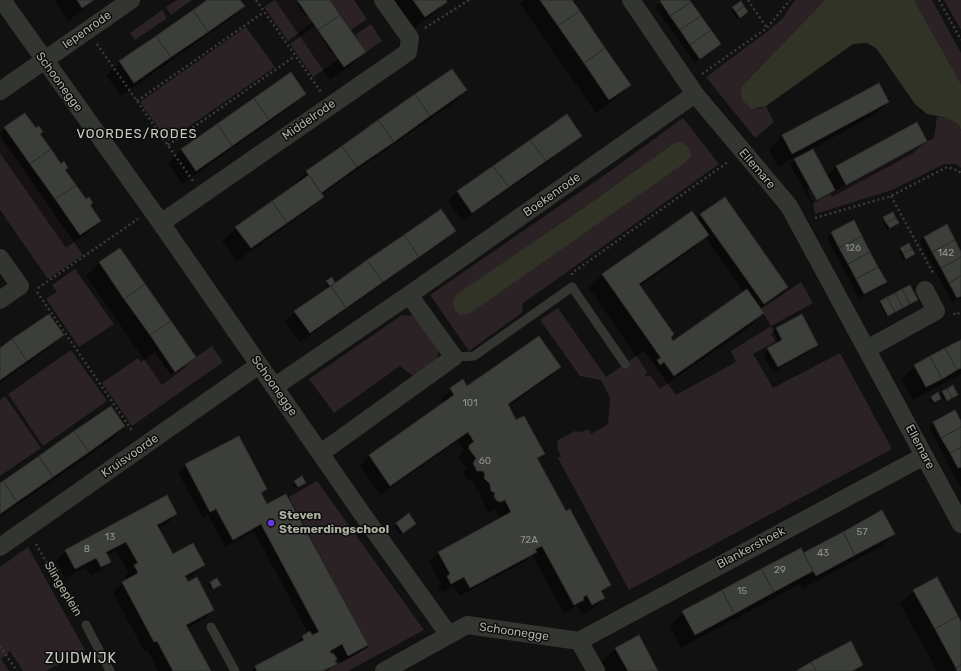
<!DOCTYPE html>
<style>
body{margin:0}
canvas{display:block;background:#101110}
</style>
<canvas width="961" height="671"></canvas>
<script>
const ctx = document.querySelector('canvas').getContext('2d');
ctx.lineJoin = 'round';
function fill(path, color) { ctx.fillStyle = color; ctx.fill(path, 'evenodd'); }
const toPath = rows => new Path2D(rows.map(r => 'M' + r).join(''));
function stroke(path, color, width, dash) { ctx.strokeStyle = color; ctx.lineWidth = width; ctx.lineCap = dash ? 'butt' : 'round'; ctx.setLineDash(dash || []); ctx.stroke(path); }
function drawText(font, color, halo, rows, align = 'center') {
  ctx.font = font + ' Rubik,sans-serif'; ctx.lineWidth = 3; ctx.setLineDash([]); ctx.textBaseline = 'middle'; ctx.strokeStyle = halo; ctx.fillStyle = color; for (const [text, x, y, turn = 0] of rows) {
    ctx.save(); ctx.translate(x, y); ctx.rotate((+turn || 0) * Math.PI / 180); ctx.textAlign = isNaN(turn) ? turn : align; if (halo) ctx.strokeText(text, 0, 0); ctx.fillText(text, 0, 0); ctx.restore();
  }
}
fill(toPath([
 [177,0,192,0,171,15,166,7],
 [275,0,297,0,299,2,297,4,305,16,308,15,313,22,288,41,264,7],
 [330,0,354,0,367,19,351,30],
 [795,0,825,0,741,87,758,109,766,106,774,122,755,138,706,77,768,31,783,18],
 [914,0,932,0,961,53,961,84],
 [944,0,961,0,961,30],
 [162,10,167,18,135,40,130,33],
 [371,24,382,41,366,52,355,35],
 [315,26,331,53,334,52,339,59,313,77,290,44],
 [246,27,275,67,168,141,140,102],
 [937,117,947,118,958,124,961,130,961,168,956,164,944,164,892,190,815,214,813,202,807,189,810,187,817,200,934,138],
 [683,118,719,164,522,304,523,312,469,351,430,295,606,174],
 [674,143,686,162,542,236,586,206],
 [0,136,83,255,48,279,0,210],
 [75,269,114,324,79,347,46,299,57,292,52,285],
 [801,282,813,303,771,326,778,340,753,354,773,388,840,353,892,449,629,590,558,458,561,456,557,448,558,440,575,431,582,432,588,429,591,434,608,424,610,398,601,380,580,376,540,320,558,308,606,377,644,351,676,395,736,362,731,351,771,326,761,309],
 [402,315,416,316,439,348,437,360,413,376,400,366,334,413,309,379],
 [212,346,223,362,132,426,102,383,138,358,141,362,155,352,171,375],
 [71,350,107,401,43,446,8,394],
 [5,396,41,448,0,476,0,400],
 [317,481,424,630,348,671,325,671,369,647,289,497],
 [28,547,85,650,46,671,23,671,10,651,1,659,9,671,0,671,0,567]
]), '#2a2225');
fill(toPath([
 [825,0,914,0,961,84,961,130,958,124,947,118,927,114,915,104,876,48,867,43,853,44,766,106,752,109,742,100,741,87],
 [681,142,689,148,691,156,686,162,469,314,460,315,455,310,453,303,456,295,586,206,674,143]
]), '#323327');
fill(toPath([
 [54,0,95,0,68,21],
 [208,0,239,0,243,6,230,19,121,96,106,75,120,62],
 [275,0,329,0,365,52,351,65,330,80],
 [391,0,445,0,446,2,432,15,411,30],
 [524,0,571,0,630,85,616,98,596,113,520,4],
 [663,0,688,0,719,44,695,63,655,7],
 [733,8,745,14,737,19,731,10],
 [451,70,466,90,452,104,321,195,323,197,309,210,237,261,222,241,236,228,294,187,293,185,306,172],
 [291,74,305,94,291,107,182,184,168,163,181,150],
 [878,85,888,102,874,115,812,149,827,176,836,166,926,141,912,154,832,197,830,194,812,204,790,165,798,156,778,167,769,149,782,136],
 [5,128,39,134,86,201,92,203,90,206,100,221,86,234,66,248,0,153,0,133],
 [581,136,535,171,462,221,448,201,458,191],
 [692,212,697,219,701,215,787,287,759,309,763,313,749,327,660,389,650,375,646,377,645,375,647,372,589,288,602,275],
 [705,237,744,293,673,342,640,286,694,248],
 [884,218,897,223,887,230,882,220],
 [455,231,445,240,300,342,285,322,295,312,328,289,325,284,327,281,334,282,332,286],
 [832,233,885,282,881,287,859,298,827,238],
 [925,237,961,253,961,298,952,302,920,242],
 [901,248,912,256,903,260,898,251],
 [119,249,195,357,182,370,162,385,86,276,99,263],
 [917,300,886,317,879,304,881,302],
 [801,315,817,345,812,350,773,372,763,354,777,344,771,334,776,329],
 [63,335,49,348,0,383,0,349],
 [961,341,961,374,913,400,902,379,915,366],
 [559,367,550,377,508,406,516,421,543,454,537,460,565,513,610,585,601,594,604,598,594,608,582,614,577,605,564,614,532,555,526,561,460,596,454,586,442,593,438,586,441,583,429,562,439,552,500,519,495,509,489,512,486,510,484,507,486,503,482,501,479,492,474,488,476,485,473,481,467,480,463,473,467,468,459,459,459,456,464,451,458,441,380,495,360,466,369,456,444,404,441,399,462,381,467,387],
 [953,387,957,395,945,402,940,394],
 [931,397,940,398,932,404,929,400],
 [934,423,961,423,961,488,929,428],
 [124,426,111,440,0,517,0,484],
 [238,437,266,489,260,494,266,506,366,645,359,653,340,663,334,651,330,653,335,664,328,671,251,671,255,667,296,645,302,636,308,633,254,531,225,547,208,515,203,518,178,473,186,465],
 [295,481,305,483,295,489,292,484],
 [176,514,167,524,158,529,172,556,204,565,194,575,186,579,213,609,204,619,187,628,210,671,158,671,147,650,144,651,113,592,127,580,125,576,128,572,116,550,107,556,110,562,100,571,91,576,86,567,65,578,56,561,66,551],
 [409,515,413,526,400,535,394,526],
 [894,534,880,547,802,589,800,584,681,648,670,626,683,612,803,554],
 [211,583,219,585,211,590,208,585],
 [914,590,961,624,961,671,937,671,900,604],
 [616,648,657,671,607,671,602,662]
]), '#0007');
const building = toPath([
 [77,0,94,0,82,8,77,0],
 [207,0,240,0,245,6,208,32,193,10,207,0],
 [297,0,330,0,340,15,318,30,297,0],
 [413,0,446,0,447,2,425,17,413,0],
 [540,0,572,0,580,11,558,26,540,0],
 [662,0,689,0,691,2,670,16,660,1,662,0],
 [741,1,744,6,736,12,732,7,741,1],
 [691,2,701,16,680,30,670,16,691,2],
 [744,6,748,12,740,18,736,12,744,6],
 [193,10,208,32,171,57,156,36,193,10],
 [580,11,605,48,584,63,558,26,580,11],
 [340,15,366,52,344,67,318,30,340,15],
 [701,16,711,30,690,45,680,30,701,16],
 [711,30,721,44,700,59,690,45,711,30],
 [156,36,171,57,134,83,119,61,156,36],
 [605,48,631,85,609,100,584,63,605,48],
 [452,69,467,90,430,116,415,94,452,69],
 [291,72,306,94,269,120,254,98,291,72],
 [879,83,889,102,792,154,782,135,879,83],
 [415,94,430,116,394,142,378,120,415,94],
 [254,98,269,120,232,146,217,124,254,98],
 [25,113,36,128,39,126,43,132,40,134,51,149,30,164,4,127,25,113],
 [567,114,582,136,546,161,530,140,567,114],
 [378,120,394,142,357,167,342,146,378,120],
 [917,122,927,141,846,185,836,166,917,122],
 [217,124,232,146,196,171,181,149,217,124],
 [530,140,546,161,509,187,493,166,530,140],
 [342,146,357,167,321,193,306,171,342,146],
 [51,149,61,164,64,161,68,168,65,170,76,185,55,199,30,164,51,149],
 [813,149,835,190,817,200,794,159,813,149],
 [493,166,509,187,472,213,457,191,493,166],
 [309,175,324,197,287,223,272,201,309,175],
 [76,185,86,199,89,197,93,203,90,205,101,221,80,235,55,199,76,185],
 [725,197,788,287,764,304,700,214,725,197],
 [272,201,287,223,251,248,235,227,272,201],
 [441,209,456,231,419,257,404,235,441,209],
 [692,211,709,235,639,284,674,334,671,337,673,341,747,289,764,313,674,376,664,362,660,365,657,360,661,358,602,274,692,211],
 [893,212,896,218,886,223,883,217,893,212],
 [896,218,899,223,890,228,886,223,896,218],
 [854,220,862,236,839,248,831,232,854,220],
 [947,224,955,240,932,252,924,237,947,224],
 [404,235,419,257,383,282,367,260,404,235],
 [862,236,870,252,848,264,839,248,862,236],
 [955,240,961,252,961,257,941,268,932,252,955,240],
 [909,243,912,249,903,253,900,248,909,243],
 [120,248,145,284,124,299,99,262,120,248],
 [912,249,915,254,906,259,903,253,912,249],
 [870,252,878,267,856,279,848,264,870,252],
 [961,257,961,276,949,283,941,268,961,257],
 [367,260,383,282,346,308,331,286,367,260],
 [878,267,887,282,864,294,856,279,878,267],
 [961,276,961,296,957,298,949,283,961,276],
 [332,277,335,283,330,286,326,281,332,277],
 [145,284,171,321,150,335,124,299,145,284],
 [910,285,918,300,910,304,902,289,910,285],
 [331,286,346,308,310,333,294,311,331,286],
 [902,289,910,304,903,308,895,293,902,289],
 [895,293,903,308,895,312,887,297,895,293],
 [887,297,895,312,888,316,880,301,887,297],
 [49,314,64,335,27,361,12,339,49,314],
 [802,314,818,345,778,367,767,348,782,340,776,328,802,314],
 [171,321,196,357,175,372,150,335,171,321],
 [539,336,561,367,508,404,516,420,524,416,545,454,537,458,566,511,570,509,611,585,601,591,605,598,592,605,587,595,583,597,584,600,574,605,542,546,535,549,537,552,470,588,464,577,451,584,447,576,450,574,438,552,511,512,505,500,500,502,496,500,494,496,495,493,491,491,490,484,484,478,485,475,483,471,477,471,473,463,476,458,469,449,469,445,474,442,468,432,390,486,369,455,454,395,450,388,463,379,467,386,539,336],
 [12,339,27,361,0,380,0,348,12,339],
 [961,340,961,368,957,370,945,348,961,340],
 [945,348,957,370,942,379,930,356,945,348],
 [930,356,942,379,926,387,914,365,930,356],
 [953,385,958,395,952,398,947,389,953,385],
 [947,389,952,398,947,401,942,391,947,389],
 [938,392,941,399,934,402,931,397,938,392],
 [111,406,125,426,89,452,74,431,111,406],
 [955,410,961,421,961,427,941,438,933,422,955,410],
 [961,427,961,447,950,453,941,438,961,427],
 [74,431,89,452,53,477,39,456,74,431],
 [239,436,267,489,261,493,267,504,286,494,368,645,348,656,342,644,330,651,331,654,333,653,337,659,335,660,337,664,323,671,257,671,255,666,304,640,302,636,310,631,312,635,319,632,261,524,233,540,216,509,210,512,185,464,239,436],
 [961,447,961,467,958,468,950,453,961,447],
 [39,456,53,477,17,502,3,481,39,456],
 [302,476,306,483,298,487,294,481,302,476],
 [3,481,17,502,0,514,0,483,3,481],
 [167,495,177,514,157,525,173,554,193,543,205,565,185,576,188,582,197,577,214,610,186,625,211,671,173,671,157,641,154,642,122,582,138,573,134,565,138,563,126,542,106,552,111,562,101,567,96,558,75,569,65,550,167,495],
 [882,510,895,534,855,555,843,532,882,510],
 [409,513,416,524,403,533,396,523,409,513],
 [843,532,855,555,816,576,803,553,843,532],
 [801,548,813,571,774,592,761,569,801,548],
 [761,569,774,592,734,614,722,590,761,569],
 [937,577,958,616,935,629,913,590,937,577],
 [217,578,221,585,213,589,210,582,217,578],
 [722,590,734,614,695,635,682,611,722,590],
 [958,616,961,622,961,665,956,668,935,629,958,616],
 [639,635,658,671,628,671,615,648,639,635],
 [851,641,863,665,852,671,816,671,811,662,851,641],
 [811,662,816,671,796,671,811,662],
 [961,665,961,671,957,671,956,668,961,665]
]);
fill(building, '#3c3e3a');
stroke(building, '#2b2d2a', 1);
stroke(toPath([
 [256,0,321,92],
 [748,0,767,28],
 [939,0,961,40],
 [425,28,469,0],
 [97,44,193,181],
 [702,74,767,28,790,0],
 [137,101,264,12],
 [168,145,295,56],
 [891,196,933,273],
 [815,218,891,196,947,167,959,171,961,175],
 [572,275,572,273,728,162],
 [38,288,138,219],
 [37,292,133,432],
 [954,313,955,315,961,312],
 [36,544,77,616],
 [0,646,17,671]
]), '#3b3c37', 2.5, [2, 3]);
stroke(toPath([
 [454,357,474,356,572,287,625,364],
 [86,625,110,671],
 [211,627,235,671]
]), '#333531', 9);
stroke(toPath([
 [2,0,161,223,363,515,449,635],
 [631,0,695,94,789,206,961,524],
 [0,91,131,0],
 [161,223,408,52,410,38,383,0],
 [0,258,20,286,0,300],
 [867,349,936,311,925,290],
 [274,387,409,295,695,94],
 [321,453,454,357,409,295],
 [0,547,259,365],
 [579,641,924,456],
 [384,671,467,625,579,641,596,671]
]), '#333531', 18);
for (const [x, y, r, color] of [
 [271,523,4,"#6738e0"]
]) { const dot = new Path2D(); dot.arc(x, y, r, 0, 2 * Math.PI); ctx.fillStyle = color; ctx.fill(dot); stroke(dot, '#0b0c0b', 1.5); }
drawText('10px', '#909488', null, [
 ["126",853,248],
 ["142",946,253],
 ["101",470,403],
 ["60",485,461],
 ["57",862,532],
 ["13",110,537],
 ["72A",529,540],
 ["8",87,549],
 ["43",823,553],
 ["29",780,570],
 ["15",742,591]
]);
drawText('12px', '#acb1a2', '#0b0c0b', [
 ["Iepenrode",87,30,-35],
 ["Schoonegge",59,82,54],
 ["Middelrode",309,120,-35],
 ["Ellemare",757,169,49],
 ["Boekenrode",552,195,-35],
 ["Schoonegge",274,386,55],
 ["Ellemare",920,447,62],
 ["Kruisvoorde",130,456,-35],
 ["Blankershoek",751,548,-28],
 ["Slingeplein",63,589,59],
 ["Schoonegge",514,632,8]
]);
drawText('bold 12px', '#acb1a2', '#0b0c0b', [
 ["Steven",279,516],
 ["Stemerdingschool",279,530]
], 'left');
ctx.letterSpacing = '1px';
drawText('13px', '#c9cdc3', '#0b0c0b', [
 ["VOORDES/RODES",137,134]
]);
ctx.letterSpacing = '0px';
ctx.letterSpacing = '1px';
drawText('14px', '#c9cdc3', '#0b0c0b', [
 ["ZUIDWIJK",81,659]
]);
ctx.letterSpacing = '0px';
</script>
